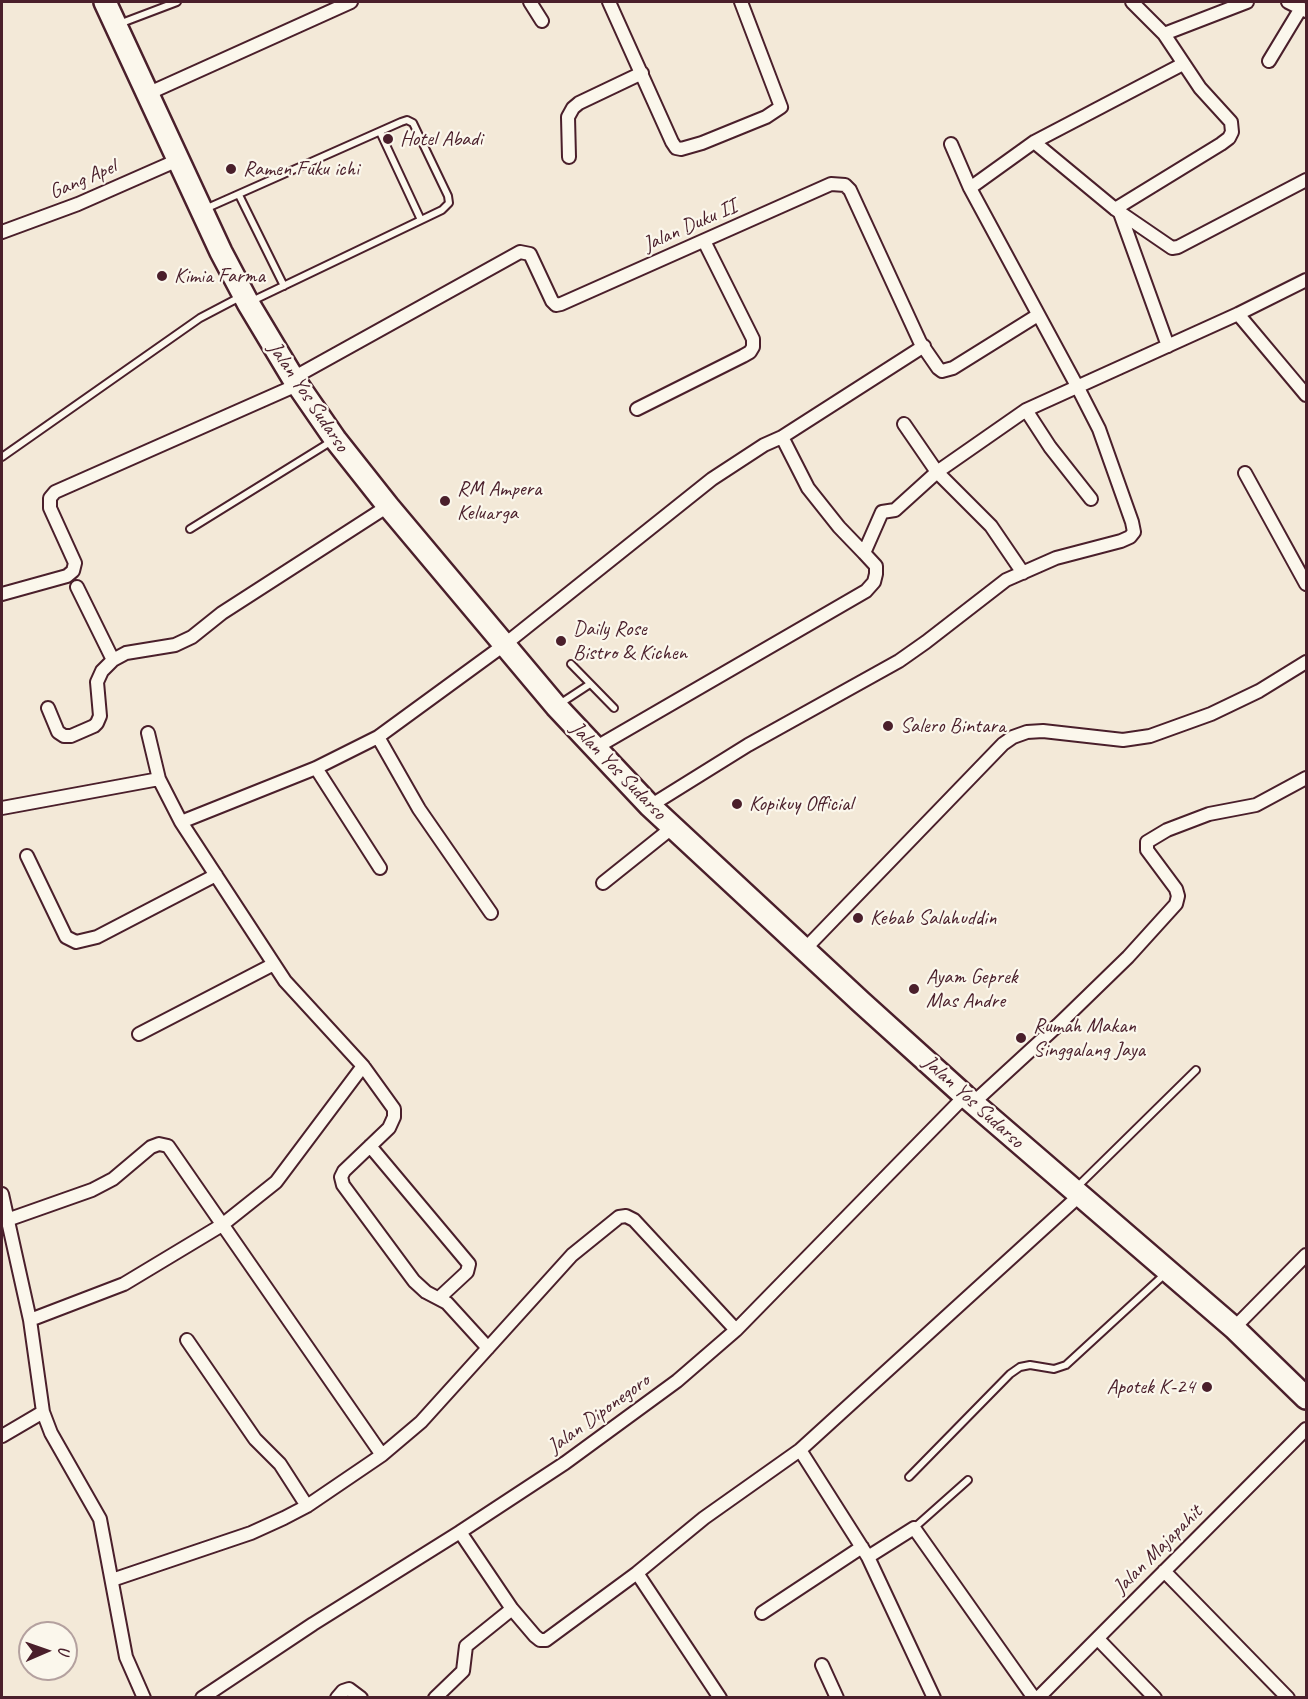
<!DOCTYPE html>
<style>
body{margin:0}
#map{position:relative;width:1308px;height:1699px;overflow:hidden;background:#f3e9d8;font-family:Caveat,sans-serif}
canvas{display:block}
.frame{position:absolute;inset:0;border:3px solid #4a1f2b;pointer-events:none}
.north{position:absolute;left:18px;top:1621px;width:60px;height:60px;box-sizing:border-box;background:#fbf7ec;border:2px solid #b4a19f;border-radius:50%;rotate:88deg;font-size:16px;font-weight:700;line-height:24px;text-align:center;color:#4a1f2b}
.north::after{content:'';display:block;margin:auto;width:21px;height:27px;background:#4a1f2b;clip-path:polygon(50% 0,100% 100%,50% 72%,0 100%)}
</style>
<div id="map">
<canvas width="1308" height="1699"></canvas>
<div class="frame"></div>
<div class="north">U</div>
</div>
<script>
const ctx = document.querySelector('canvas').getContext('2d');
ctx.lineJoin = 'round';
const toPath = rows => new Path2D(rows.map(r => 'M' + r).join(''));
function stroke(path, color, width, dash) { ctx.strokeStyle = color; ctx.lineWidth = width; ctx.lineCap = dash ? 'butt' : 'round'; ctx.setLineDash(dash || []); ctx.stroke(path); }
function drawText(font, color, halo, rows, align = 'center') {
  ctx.font = font + ' Caveat,sans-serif'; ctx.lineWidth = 4.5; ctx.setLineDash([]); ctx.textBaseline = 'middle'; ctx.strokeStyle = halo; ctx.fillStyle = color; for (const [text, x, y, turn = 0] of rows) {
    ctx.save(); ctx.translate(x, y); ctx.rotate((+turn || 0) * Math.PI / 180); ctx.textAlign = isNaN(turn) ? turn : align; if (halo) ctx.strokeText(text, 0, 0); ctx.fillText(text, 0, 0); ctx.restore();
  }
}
const service = toPath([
 [119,24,177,2],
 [380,132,421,220],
 [239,195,284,286],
 [205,209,401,122,407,120,413,123,448,196,449,203,442,210,252,301],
 [2,457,200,318,240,297],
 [190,529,332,441],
 [571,664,614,708],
 [558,705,590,684],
 [1077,1187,1196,1070],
 [909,1477,1010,1374,1020,1367,1030,1365,1054,1369,1066,1365,1165,1274],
 [914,1528,968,1480]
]);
const minor = toPath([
 [530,2,542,21],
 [609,2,672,142,676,148,681,149,702,143,766,117,781,107,741,2],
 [1288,2,1306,11],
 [1164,34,1247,2],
 [1269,61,1301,8],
 [147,94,351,2],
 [1034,142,1115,209,1172,248,1178,247,1306,180],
 [569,157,568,117,573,108,579,103,642,73],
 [970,188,1034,142,1183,64],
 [1115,209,1221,144,1229,138,1232,132,1231,122,1200,88,1164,34,1132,2],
 [1120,213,1168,346],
 [2,232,78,204,178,160],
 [1238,314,1306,395],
 [293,378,520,252,530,254,552,301,556,305,561,304,831,184,845,185,850,190,920,342,938,368,942,371,953,368,1038,315],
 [637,409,743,356,750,352,753,347,753,339,704,241],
 [1026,410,1050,447,1091,499],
 [904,424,937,472,991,526,1023,573],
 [782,437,808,488,839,527,864,553],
 [1245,473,1306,584],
 [77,587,113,660],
 [2,594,67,576,73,571,75,563,50,508,50,498,55,492,297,385],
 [48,708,58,732,64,736,71,736,94,726,97,723,100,716,97,682,102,671,113,660,126,653,175,645,192,637,222,613,388,506],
 [148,733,159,779,181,822,285,981,363,1066,394,1109,394,1117,389,1128,344,1171,341,1177,343,1185,414,1281,426,1292,447,1303,488,1348],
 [378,737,419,809,491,913],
 [595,748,866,591,874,582,876,574,876,566,864,553,882,512,895,510,937,472,1026,410,1238,314,1306,280],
 [316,768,380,868],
 [650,806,748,745,899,661,926,642,1006,580,1056,558,1121,541,1130,537,1134,532,1132,522,1099,429,1077,386,970,188,951,144],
 [2,808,159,779],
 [181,822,316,768,378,737,504,645,712,479,764,445,782,437,924,346],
 [27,856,66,937,76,942,97,937,216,875],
 [603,883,673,827],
 [805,949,1003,744,1013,737,1027,732,1043,731,1123,740,1150,736,1211,714,1259,691,1306,662],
 [139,1034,274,964],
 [973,1103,1058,1025,1128,957,1176,904,1178,896,1176,889,1147,850,1147,842,1167,830,1209,814,1256,805,1306,778],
 [370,1146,469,1264,467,1272,439,1298],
 [2,1194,30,1320,43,1412,51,1433,100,1519,126,1657,144,1698],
 [7,1220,92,1190,113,1179,151,1147,159,1144,168,1146,382,1455],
 [30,1320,124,1284,222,1225,276,1182,363,1066],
 [1234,1328,1306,1255],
 [187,1340,255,1439,280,1464,307,1506],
 [2,1436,43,1412],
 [800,1450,868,1557,934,1698],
 [460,1532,512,1609,535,1636,540,1640,546,1640,637,1573,704,1518,800,1450,1079,1196],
 [868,1557,914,1528,1034,1698],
 [1164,1571,1288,1698],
 [637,1573,720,1698],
 [112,1580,251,1533,284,1518,307,1506,382,1455,421,1422,572,1255,619,1217,626,1216,634,1220,736,1330],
 [762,1613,862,1547],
 [1098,1639,1155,1698],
 [822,1665,837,1698],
 [202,1698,313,1624,460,1532,565,1463,677,1381,736,1330,965,1096],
 [337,1698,343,1691,349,1689,361,1698],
 [435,1698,463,1671,466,1646,512,1609],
 [1038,1698,1306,1429]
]);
const trunk = toPath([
 [105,2,221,252,248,303,293,378,335,439,388,506,556,706,650,806,861,1002,965,1096,1234,1328,1306,1398]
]);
stroke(service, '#4a1f2b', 10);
stroke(minor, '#4a1f2b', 16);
stroke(trunk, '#4a1f2b', 26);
stroke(service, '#fbf7ec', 6);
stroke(minor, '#fbf7ec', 12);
stroke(trunk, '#fbf7ec', 21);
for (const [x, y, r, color] of [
 [388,139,6,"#4a1f2b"],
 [231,169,6,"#4a1f2b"],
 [162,276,6,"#4a1f2b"],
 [445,501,6,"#4a1f2b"],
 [561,641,6,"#4a1f2b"],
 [888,726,6,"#4a1f2b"],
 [737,804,6,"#4a1f2b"],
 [858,918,6,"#4a1f2b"],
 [914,989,6,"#4a1f2b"],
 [1021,1038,6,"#4a1f2b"],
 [1207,1387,6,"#4a1f2b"]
]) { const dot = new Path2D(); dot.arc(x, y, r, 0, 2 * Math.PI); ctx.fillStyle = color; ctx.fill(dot); stroke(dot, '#fbf7ec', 2); }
drawText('21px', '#4a1f2b', '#fbf7ec', [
 ["Hotel Abadi",400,139],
 ["Ramen Fuku ichi",243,169],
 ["Kimia Farma",174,276],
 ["RM Ampera",457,489],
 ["Keluarga",457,513],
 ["Daily Rose",573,629],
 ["Bistro & Kichen",573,653],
 ["Salero Bintara",900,726],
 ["Kopikuy Official",749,804],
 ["Kebab Salahuddin",870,918],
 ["Ayam Geprek",926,977],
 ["Mas Andre",926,1001],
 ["Rumah Makan",1033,1026],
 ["Singgalang Jaya",1033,1050],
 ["Apotek K-24",1195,1387,"right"]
], 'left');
drawText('21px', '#4a1f2b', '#fbf7ec', [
 ["Gang Apel",83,180,-23],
 ["Jalan Duku II",690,226,-24],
 ["Jalan Yos Sudarso",308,397,56],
 ["Jalan Yos Sudarso",618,771,46],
 ["Jalan Yos Sudarso",973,1102,42],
 ["Jalan Diponegoro",599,1414,-36],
 ["Jalan Majapahit",1158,1550,-45]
]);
</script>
